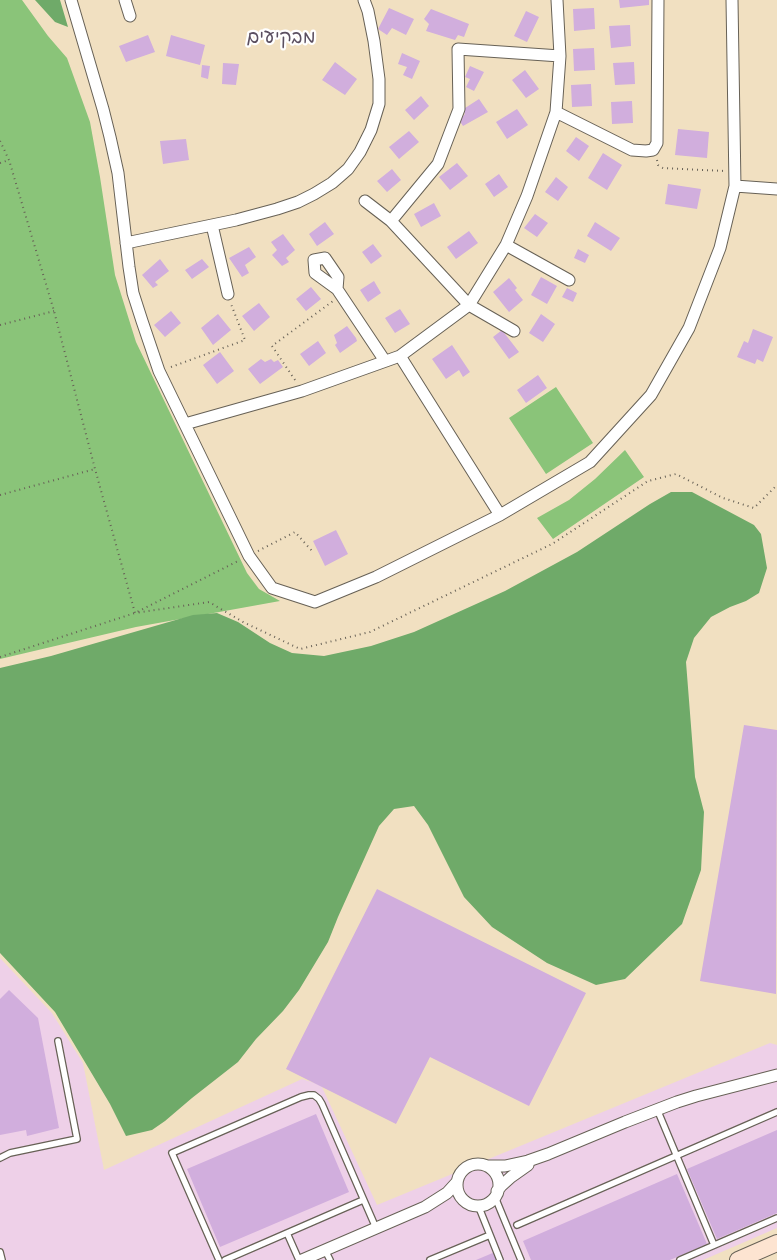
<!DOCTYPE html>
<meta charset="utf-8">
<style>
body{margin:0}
canvas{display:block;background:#f1e0c1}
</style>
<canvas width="777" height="1260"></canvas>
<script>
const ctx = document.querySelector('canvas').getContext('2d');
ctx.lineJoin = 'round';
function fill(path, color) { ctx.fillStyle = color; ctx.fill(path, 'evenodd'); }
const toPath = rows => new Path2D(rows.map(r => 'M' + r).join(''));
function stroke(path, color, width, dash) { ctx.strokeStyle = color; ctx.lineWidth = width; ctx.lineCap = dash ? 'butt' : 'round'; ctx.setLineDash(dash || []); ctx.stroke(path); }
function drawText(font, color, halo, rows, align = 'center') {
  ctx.font = font + ' Mynerve,"Playpen Sans Hebrew",sans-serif'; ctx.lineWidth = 4.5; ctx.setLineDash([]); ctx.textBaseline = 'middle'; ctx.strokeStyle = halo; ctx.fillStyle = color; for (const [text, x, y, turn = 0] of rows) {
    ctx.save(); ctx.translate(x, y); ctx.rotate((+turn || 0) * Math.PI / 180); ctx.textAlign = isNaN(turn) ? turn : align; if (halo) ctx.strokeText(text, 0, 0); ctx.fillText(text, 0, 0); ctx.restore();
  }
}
fill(toPath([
 [0,958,52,1013,83,1063,104,1170,302,1079,321,1085,377,1205,770,1043,777,1045,777,1228,703,1260,0,1260]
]), '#eed0e8');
fill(toPath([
 [0,0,22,0,48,36,67,58,90,122,100,177,115,275,136,342,247,573,259,589,280,601,136,627,0,659],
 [556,387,593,443,546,474,509,418],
 [625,450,644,477,553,539,537,518,569,500,595,479]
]), '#8ac479');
fill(toPath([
 [35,0,60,0,68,27,55,22],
 [671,492,692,492,754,525,761,534,767,568,759,593,746,601,730,607,711,617,694,638,686,662,695,777,704,812,701,870,682,924,625,979,596,985,547,963,492,927,464,897,428,825,414,806,394,809,379,826,338,917,328,942,299,990,283,1011,256,1039,238,1062,192,1098,165,1121,152,1130,126,1136,110,1104,55,1012,0,953,0,668,51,656,193,615,217,613,238,622,270,643,292,653,324,656,371,646,414,632,505,591,577,552,650,504]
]), '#6faa69');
fill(toPath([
 [619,0,649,0,649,5,620,8],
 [389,8,414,19,406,35,392,28,387,35,378,29],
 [594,8,595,29,574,31,573,9],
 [431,9,469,24,464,37,458,35,455,40,426,31,429,24,424,19],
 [526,11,539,17,527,42,514,36],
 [630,25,631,46,611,48,609,26],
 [148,35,155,52,126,62,119,46],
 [171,35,205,45,200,65,166,56],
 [594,48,595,70,574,71,573,49],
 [402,53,420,61,412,79,403,75,407,67,398,64],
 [335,62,357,79,345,95,322,80],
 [634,62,635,84,615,85,613,63],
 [223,63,239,64,236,85,222,84],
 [202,65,210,66,208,79,201,77],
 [470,66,484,72,474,91,466,87,470,79,465,77],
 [525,70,539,89,526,98,512,80],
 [591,84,592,106,572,107,571,85],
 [421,96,429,106,414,120,405,110],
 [479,99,488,112,463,126,459,120,465,114,462,110],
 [632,101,633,123,612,124,611,102],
 [517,109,528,125,507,139,496,122],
 [678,129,709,132,707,158,675,155],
 [409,131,419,142,399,159,389,147],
 [576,137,589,146,579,161,566,151],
 [186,139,189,160,163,164,160,141],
 [603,153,622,165,607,190,588,178],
 [457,163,468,176,450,190,439,177],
 [392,169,401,180,387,192,377,181],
 [499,174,508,187,494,197,485,184],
 [556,177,568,187,558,201,545,192],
 [668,184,701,189,697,209,665,204],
 [434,203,441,216,421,227,414,214],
 [535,214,548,223,537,237,524,228],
 [325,222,334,234,317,246,309,234],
 [595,222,620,238,611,251,587,236],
 [469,231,478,243,456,259,447,247],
 [283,234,295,250,286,258,289,262,282,266,272,255,277,250,271,242],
 [373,244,382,256,371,264,362,252],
 [249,247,256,257,245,265,249,273,242,277,229,258],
 [578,249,589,255,585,263,574,258],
 [160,259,169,271,155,282,158,285,153,288,142,275],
 [202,259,209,267,192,279,185,270],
 [541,277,557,286,547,304,531,295],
 [509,278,517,288,515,290,523,300,509,312,493,292],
 [374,281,381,293,368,302,360,290],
 [311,287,321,299,306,311,296,299],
 [567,288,577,293,573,302,562,297],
 [259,303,270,317,254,331,242,316],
 [400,309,410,324,395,333,385,318],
 [171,311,181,323,165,337,154,325],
 [218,314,231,330,213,345,201,328],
 [541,314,555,324,543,342,529,333],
 [347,326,356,338,357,341,340,353,335,345,337,343,334,335],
 [753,329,773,337,763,362,757,359,755,364,737,357,744,341,748,343],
 [502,330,519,352,509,359,493,337],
 [318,341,326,353,309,366,300,354],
 [452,345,470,372,463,377,459,370,446,379,432,359],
 [220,352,234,371,217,384,203,365],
 [261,359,265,362,271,359,274,362,278,360,283,367,260,384,248,369],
 [538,375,547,388,526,403,517,390],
 [336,530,348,554,325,566,313,541],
 [744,725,777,730,776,994,700,981],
 [377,889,586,993,529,1106,430,1057,396,1124,286,1069],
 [9,990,38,1018,59,1128,27,1136,26,1130,0,1135,0,999],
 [316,1114,349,1192,220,1247,187,1169],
 [777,1130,777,1213,717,1239,687,1169],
 [677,1174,707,1244,670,1260,531,1260,523,1241],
 [495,1252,498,1260,476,1260]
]), '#d1aedd');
const service = toPath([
 [657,1109,714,1245],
 [0,1158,10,1153,77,1139,58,1041],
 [495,1197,521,1260],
 [478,1205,500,1260],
 [517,1225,777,1112],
 [287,1233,299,1260],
 [325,1250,330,1260],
 [0,1252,2,1260],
 [219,1260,172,1153,301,1097,309,1095,314,1095,319,1099,322,1104,376,1228],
 [225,1260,363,1200],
 [430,1260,490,1235],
 [680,1260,777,1218]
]);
const minor = toPath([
 [71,0,103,109,110,137,118,173,129,267,133,293,142,321,159,371,249,556,272,588,315,602,376,577,500,515,590,462,651,395,689,328,720,248,735,186,732,0],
 [125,0,130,16],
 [556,112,632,150,646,151,653,150,657,143,658,0],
 [735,186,777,189],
 [365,201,391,221],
 [212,225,228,294],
 [126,243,236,220,277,209,298,202,314,194,332,183,348,169,360,152,371,130,379,104,379,79,374,41,368,11,364,0],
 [506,245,569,280],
 [337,289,315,273,314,260,325,258,338,277,337,289,385,361],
 [514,331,469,305,391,221,438,164,459,109,458,49,560,56],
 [400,356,500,515],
 [185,424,302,391,400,356,469,305,506,245,527,196,556,112,560,56,557,0],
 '457 1185a21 21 0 1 1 42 0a21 21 0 1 1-42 0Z',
 [487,1166,505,1166,528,1161,548,1154,625,1122,677,1102,696,1096,777,1075],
 [497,1191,501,1186,511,1177,528,1165],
 [302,1260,425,1207,447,1193,457,1182]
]);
const secondary = toPath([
 [738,1260,777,1243]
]);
stroke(service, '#676156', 8);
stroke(minor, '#676156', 13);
stroke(secondary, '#676156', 18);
stroke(toPath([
 [0,141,9,160,54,311,95,469,135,613,209,602,243,622,300,649,370,632,552,544,648,481,676,474,723,498,754,508,777,485],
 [657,160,658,165,663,168,725,171],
 [0,163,9,160],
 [0,325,54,311],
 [171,367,245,340,231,304],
 [295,380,272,346,333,301],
 [0,495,95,469],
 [258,551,295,532,312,551],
 [0,657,135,613,238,561]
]), '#676156', 2, [1, 4]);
stroke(service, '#fff', 5.5);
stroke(minor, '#fff', 11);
stroke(secondary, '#fde4d1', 16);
drawText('19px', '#5b4f60', '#fff', [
 ["מבקיעים",281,39]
]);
</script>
